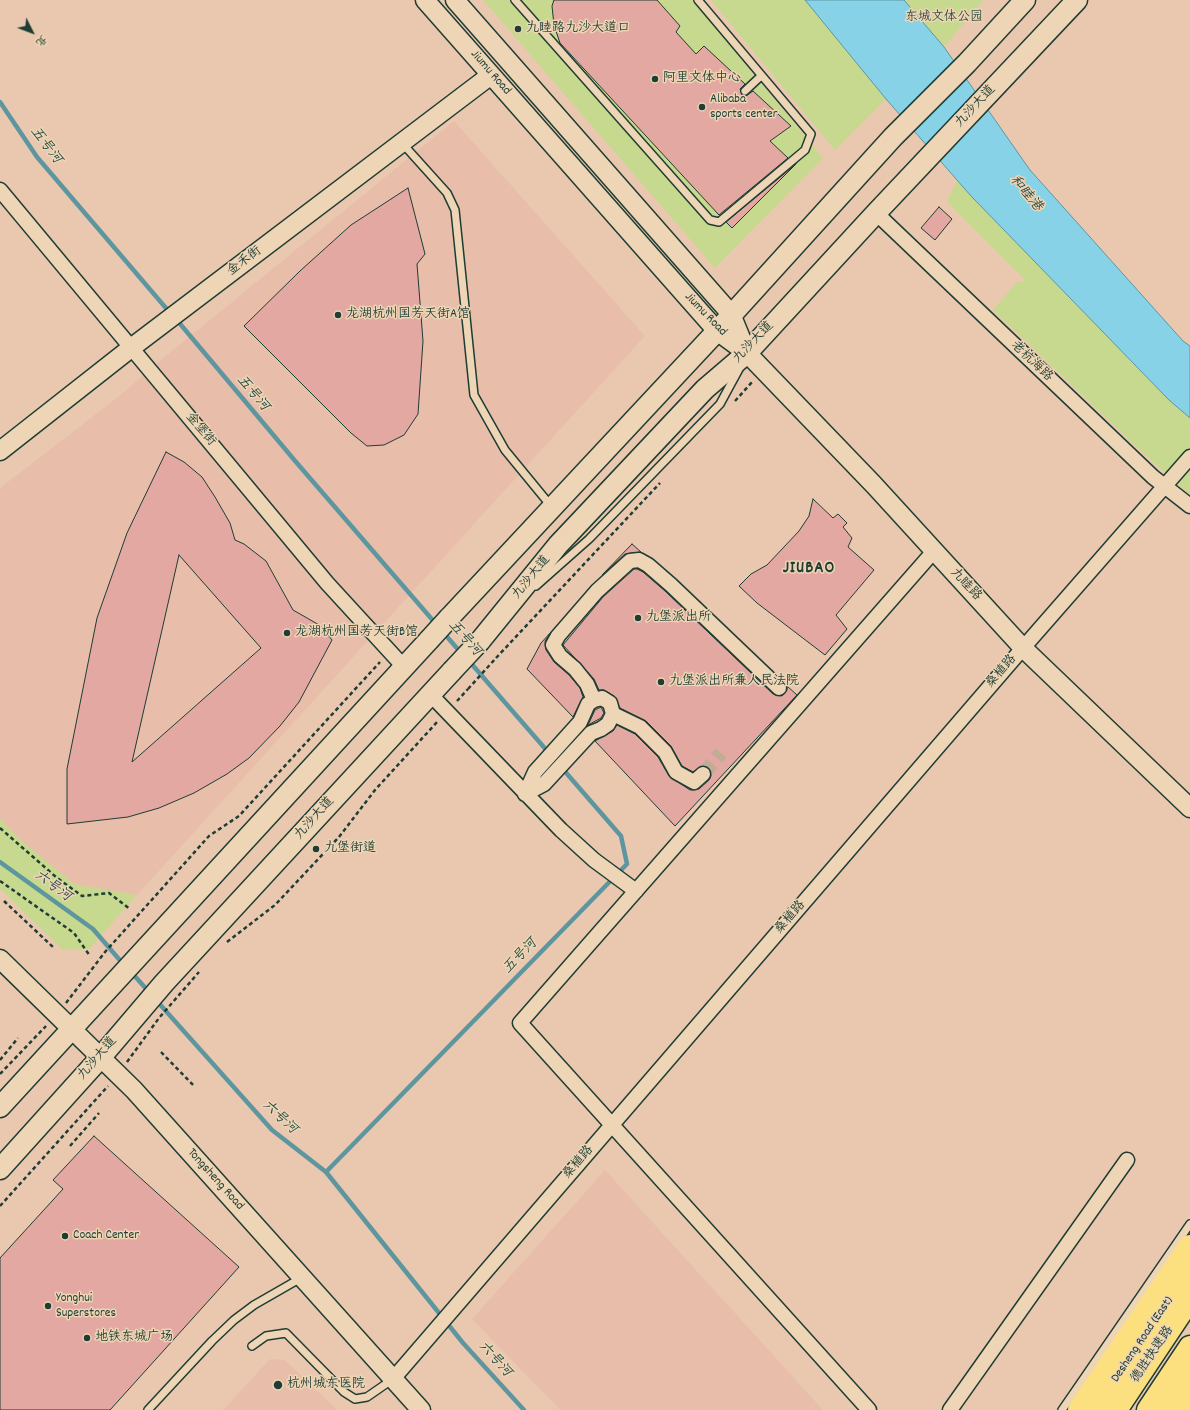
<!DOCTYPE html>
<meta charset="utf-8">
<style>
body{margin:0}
#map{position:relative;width:1190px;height:1410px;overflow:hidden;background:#eac8af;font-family:Dekko,"LXGW WenKai TC",sans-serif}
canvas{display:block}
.north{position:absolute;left:12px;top:12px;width:40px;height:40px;-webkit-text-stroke:3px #eed5b5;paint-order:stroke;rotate:132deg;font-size:11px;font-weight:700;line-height:16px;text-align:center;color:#1f3d34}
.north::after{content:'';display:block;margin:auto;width:14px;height:18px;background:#1f3d34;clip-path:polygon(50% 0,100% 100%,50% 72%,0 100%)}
</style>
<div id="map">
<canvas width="1190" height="1410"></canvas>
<div class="north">北</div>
</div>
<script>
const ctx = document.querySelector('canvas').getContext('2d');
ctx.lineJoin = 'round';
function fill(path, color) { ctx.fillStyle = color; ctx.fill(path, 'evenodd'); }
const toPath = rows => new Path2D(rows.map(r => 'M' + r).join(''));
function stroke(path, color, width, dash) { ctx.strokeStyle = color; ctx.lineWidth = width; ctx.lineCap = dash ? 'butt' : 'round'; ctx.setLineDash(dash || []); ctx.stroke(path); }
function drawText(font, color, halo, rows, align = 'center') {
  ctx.font = font + ' Dekko,"LXGW WenKai TC",sans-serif'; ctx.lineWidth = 3; ctx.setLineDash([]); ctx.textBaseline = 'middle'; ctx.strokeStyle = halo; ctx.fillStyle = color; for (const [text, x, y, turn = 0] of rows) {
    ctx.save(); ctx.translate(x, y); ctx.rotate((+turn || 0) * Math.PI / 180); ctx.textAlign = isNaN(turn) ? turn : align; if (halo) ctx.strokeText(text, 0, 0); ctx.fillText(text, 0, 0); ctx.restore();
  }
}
fill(toPath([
 [454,121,645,336,137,895,74,885,18,838,0,818,0,488,118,397,173,350],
 [605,1170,823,1410,560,1410,472,1319],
 [270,1359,285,1360,337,1410,223,1410]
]), '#e8beab');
fill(toPath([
 [483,0,692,0,823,158,715,268],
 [711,0,805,0,886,99,835,150],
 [904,0,983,0,944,47],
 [957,180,1169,400,1190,418,1190,495,1144,454,993,310,1017,282,1026,281,947,202],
 [0,818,18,838,74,884,137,895,89,949,63,950,0,889]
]), '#c6d98e');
const water = toPath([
 [805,0,904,0,944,47,1030,170,1183,341,1190,346,1190,418,1169,400,971,196,886,99,805,0]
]);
fill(water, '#87d2e7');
stroke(water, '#5d969f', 1);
stroke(toPath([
 [0,102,37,157,171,314],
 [176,319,296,462,436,624],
 [442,631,462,654],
 [0,862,93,929,124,965],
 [131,972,150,993],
 [156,1000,272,1130,326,1172,463,1343,524,1410],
 [326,1172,627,864,621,836,469,661]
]), '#5d969f', 4.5);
const building = toPath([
 [554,0,657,0,680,26,676,32,696,54,704,46,745,84,740,89,742,95,746,96,753,91,791,126,770,141,788,158,719,215,560,43,554,25,552,6,554,0],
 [796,164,732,228,726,222,796,164],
 [408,188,425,254,417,264,423,341,418,414,404,435,384,445,367,446,351,433,244,326,300,271,351,225,408,188],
 [939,207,952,219,935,240,921,228,939,207],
 [166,452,184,462,202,477,215,497,230,523,235,540,244,544,266,561,293,610,321,626,332,640,299,702,280,726,249,758,227,774,194,793,159,808,128,817,67,824,67,769,97,618,127,533,166,452],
 [179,555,261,648,132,762,179,555],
 [813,499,833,518,838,514,847,523,843,527,852,538,848,547,874,570,836,615,847,629,825,655,757,603,739,586,751,574,767,565,799,531,809,516,813,499],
 [632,544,641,552,625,554,602,575,632,544],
 [634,569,637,569,643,572,665,591,773,694,782,696,787,690,787,686,797,695,675,826,595,741,613,731,617,725,635,734,658,757,669,776,690,790,699,789,709,780,711,776,710,769,702,766,693,772,682,766,671,746,646,721,620,708,614,696,604,690,599,690,594,679,563,645,603,597,634,569],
 [551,632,545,641,546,650,554,662,569,675,580,688,583,697,573,717,527,669,541,643,551,632],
 [601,707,604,713,601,718,588,725,595,710,601,707],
 [94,1136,239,1267,110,1410,0,1410,0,1258,63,1189,53,1180,94,1136]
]);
fill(building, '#e2a8a1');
stroke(building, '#1f3d34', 1);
stroke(toPath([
 [703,774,721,753]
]), '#c1ac96', 14, [14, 7]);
const service = toPath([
 [515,0,710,220,719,222,805,150,811,134,698,0],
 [745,91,761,76],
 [402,143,447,193,455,210,474,395,505,450,551,506],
 [536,586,589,539,720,404,739,369],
 [252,1346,266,1336,286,1333,344,1392,355,1399,367,1397,393,1379],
 [148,1410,212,1341,234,1320,254,1305,301,1278],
 [1062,1410,1190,1224]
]);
const minor = toPath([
 [0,190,327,583,404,667],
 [876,213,1153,477,1190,506],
 [430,694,561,830,594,860,636,891],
 [602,698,610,703,613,714,608,724,601,729,591,733,544,784,525,794,535,772,580,722,588,704,594,700,602,698],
 [594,700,587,684,575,669,560,656,553,645,558,636,597,591,630,561,639,560,648,565,671,585,779,688],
 [613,714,640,727,665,752,676,772,694,782,703,774],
 [393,1379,1023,648,1190,457],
 [869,1410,520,1023,934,551],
 [950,1410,1127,1160]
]);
const tertiary = toPath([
 [425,0,717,331,747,353,874,485,1023,648,1190,808],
 [455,0,731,314,747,353],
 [0,451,131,348,491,75],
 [0,959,134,1090,421,1410]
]);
const secondary = toPath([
 [449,618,717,331,893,137,967,63,1025,0],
 [480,641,558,545,705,389,747,353,876,213,1077,0],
 [0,1107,429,640],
 [0,1169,101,1057,164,983,452,671]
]);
const primary = toPath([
 [1096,1410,1190,1270],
 [1166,1410,1190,1375]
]);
const trunk = toPath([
 [1079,1410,1190,1246],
 [1116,1410,1190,1299],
 [1148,1410,1190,1347],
 [1184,1410,1190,1400]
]);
stroke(service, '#1f3d34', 10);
stroke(minor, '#1f3d34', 17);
stroke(tertiary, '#1f3d34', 21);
stroke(secondary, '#1f3d34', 23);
stroke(primary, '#1f3d34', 25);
stroke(trunk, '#1f3d34', 25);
stroke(toPath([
 [735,401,753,381],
 [496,658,660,483],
 [457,701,468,689],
 [0,828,56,877,82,896,109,893,130,909],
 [0,881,74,933,90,956],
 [4,901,54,948],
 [227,942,275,905,339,837,375,790,438,721],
 [66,1003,105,952,209,836,239,816,380,662],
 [161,1052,195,1087],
 [0,1060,18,1038],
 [127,1062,159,1018,199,972],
 [0,1074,46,1026],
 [70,1146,99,1113],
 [0,1206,108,1086]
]), '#1f3d34', 2.5, [4, 3]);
stroke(service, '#eed5b5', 7);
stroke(minor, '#eed5b5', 14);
stroke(tertiary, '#eed5b5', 18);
stroke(secondary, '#eed5b5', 20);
stroke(primary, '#fce080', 22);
stroke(trunk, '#fce080', 22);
const secondaryBridge = toPath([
 [429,640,449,618],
 [452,671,480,641]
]);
stroke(secondaryBridge, '#1f3d34', 23, []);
stroke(toPath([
 [468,689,496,658]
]), '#1f3d34', 2.5, [4, 3]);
stroke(secondaryBridge, '#eed5b5', 20);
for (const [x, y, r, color] of [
 [518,29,4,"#1f3d34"],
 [655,79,4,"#1f3d34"],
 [702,107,4,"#1f3d34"],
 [338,315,4,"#1f3d34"],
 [638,618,4,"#1f3d34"],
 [287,633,4,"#1f3d34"],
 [661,682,4,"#1f3d34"],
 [316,849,4,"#1f3d34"],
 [65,1236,4,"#1f3d34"],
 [48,1306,4,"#1f3d34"],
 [87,1338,4,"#1f3d34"],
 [278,1385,5,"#1f3d34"]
]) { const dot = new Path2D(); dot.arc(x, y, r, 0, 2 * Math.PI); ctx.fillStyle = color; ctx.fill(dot); stroke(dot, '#eed5b5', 1.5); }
drawText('13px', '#304d3d', '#eed5b5', [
 ["东城文体公园",944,18]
]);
drawText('13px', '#1f3d34', '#eed5b5', [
 ["九睦路九沙大道口",526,29],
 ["阿里文体中心",663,79],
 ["Alibaba",710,100],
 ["sports center",710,115],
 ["龙湖杭州国芳天街A馆",346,315],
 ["九堡派出所",646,618],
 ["龙湖杭州国芳天街B馆",295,633],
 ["九堡派出所兼人民法院",669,682],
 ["九堡街道",324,849],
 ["Coach Center",73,1236],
 ["Yonghui",56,1299],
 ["Superstores",56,1314],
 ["地铁东城广场",95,1338],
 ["杭州城东医院",287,1385]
], 'left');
drawText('13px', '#1f3d34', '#eed5b5', [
 ["Jiumu Road",490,73,49],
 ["九沙大道",976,107,-47],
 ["金禾街",245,262,-37],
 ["Jiumu Road",705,315,46],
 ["九沙大道",754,343,-46],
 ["老杭海路",1031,362,43],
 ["金堡街",200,430,50],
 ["九沙大道",532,578,-51],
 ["九睦路",965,585,47],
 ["桑植路",1002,672,-49],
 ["九沙大道",315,819,-48],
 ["桑植路",791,918,-49],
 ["九沙大道",98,1059,-49],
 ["桑植路",579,1163,-49],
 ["Tongsheng Road",215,1180,48],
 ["Desheng Road (East)",1143,1340,-56],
 ["德胜快速路",1153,1355,-56]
]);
drawText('italic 14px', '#294c46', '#eed5b5', [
 ["五号河",45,146,53],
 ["和睦港",1025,194,50],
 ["五号河",252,394,50],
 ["五号河",464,639,49],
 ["六号河",52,887,36],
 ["五号河",521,957,-46],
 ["六号河",279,1118,43],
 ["六号河",494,1360,48]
]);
ctx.letterSpacing = '1px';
drawText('bold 17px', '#1f3d34', '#eed5b5', [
 ["JIUBAO",809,570]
]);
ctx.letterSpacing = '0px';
</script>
